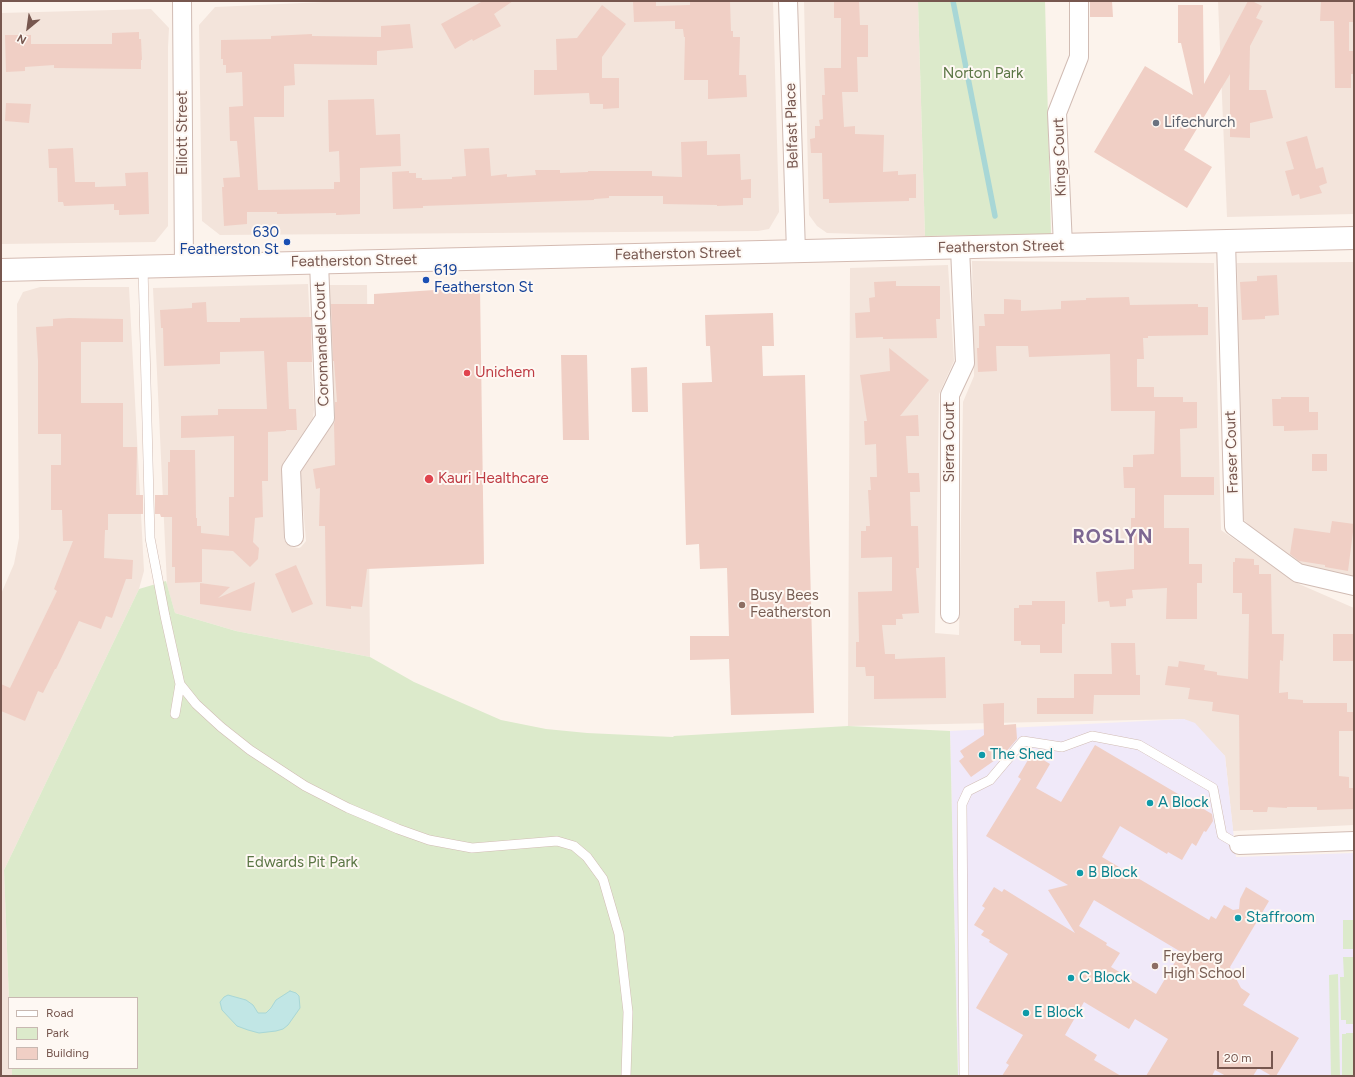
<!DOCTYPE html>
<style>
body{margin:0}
#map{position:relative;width:1355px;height:1077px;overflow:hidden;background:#fcf3ec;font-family:Figtree,sans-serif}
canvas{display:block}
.frame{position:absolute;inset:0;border:2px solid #77574f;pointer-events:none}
.legend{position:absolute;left:8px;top:997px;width:130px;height:72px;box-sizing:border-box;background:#fef8f3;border:1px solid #c8b8b1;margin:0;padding:5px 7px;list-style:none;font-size:12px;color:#77574f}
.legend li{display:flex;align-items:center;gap:8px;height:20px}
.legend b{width:20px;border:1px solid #c8b8b1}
.north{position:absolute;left:8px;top:8px;width:40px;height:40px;-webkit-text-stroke:3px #fef8f3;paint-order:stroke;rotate:209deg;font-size:11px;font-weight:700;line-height:16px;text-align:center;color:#77574f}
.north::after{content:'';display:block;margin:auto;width:14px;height:18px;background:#77574f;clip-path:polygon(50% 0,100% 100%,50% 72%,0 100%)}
.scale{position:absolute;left:1217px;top:1051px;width:56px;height:18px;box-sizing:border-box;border:2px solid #77574f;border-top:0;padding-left:5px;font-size:12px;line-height:14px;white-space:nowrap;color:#77574f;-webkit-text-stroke:3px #fef8f3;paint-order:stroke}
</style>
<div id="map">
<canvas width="1355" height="1077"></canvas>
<div class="frame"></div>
<ul class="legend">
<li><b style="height:5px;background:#fff"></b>Road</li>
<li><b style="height:11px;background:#dceacb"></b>Park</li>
<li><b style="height:11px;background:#f0cfc5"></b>Building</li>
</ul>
<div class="north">N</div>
<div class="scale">20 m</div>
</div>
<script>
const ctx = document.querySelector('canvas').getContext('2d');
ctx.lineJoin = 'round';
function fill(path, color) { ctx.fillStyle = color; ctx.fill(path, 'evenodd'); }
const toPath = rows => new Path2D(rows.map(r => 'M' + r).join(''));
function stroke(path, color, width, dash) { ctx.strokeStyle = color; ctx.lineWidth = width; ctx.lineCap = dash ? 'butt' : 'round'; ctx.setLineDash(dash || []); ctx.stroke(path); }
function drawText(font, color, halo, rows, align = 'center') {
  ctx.font = font + ' Figtree,sans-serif'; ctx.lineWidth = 4; ctx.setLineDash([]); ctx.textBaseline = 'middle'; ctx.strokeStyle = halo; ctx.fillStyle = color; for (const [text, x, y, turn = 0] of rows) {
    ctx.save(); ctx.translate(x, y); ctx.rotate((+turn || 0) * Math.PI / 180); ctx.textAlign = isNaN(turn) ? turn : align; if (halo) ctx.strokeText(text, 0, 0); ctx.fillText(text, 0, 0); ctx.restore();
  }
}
fill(toPath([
 [346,1,773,1,779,212,769,229,758,231,220,235,202,221,199,25,215,7],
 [804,1,918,1,925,236,827,233,817,226,809,215],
 [1218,1,1354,1,1354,214,1227,217],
 [151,9,169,28,168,47,168,226,155,242,1,244,1,13],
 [972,261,1214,263,1221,530,1299,584,1354,608,1354,825,1233,831,1225,756,1184,719,848,726,850,268,948,265,954,361,939,394,935,633,959,635,963,402,974,376],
 [1354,262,1354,580,1299,569,1269,546,1241,517,1237,263],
 [308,284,314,410,313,418,283,463,284,540,291,547,299,548,301,547,306,541,300,473,332,420,329,285,367,285,370,657,236,631,175,613,167,585,153,288],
 [40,287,129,287,144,571,139,589,4,870,9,1001,9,1068,12,1068,12,1076,1,1076,1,594,14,564,19,538,17,304,23,292]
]), '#f3e4db');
fill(toPath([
 [1184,719,1195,723,1225,756,1236,857,1354,853,1354,1076,958,1076,950,731]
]), '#f0e9f9');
fill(toPath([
 [918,1,1045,1,1051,234,925,236],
 [166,581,175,613,236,631,370,657,414,682,501,720,546,729,587,733,673,737,674,736,848,726,950,731,958,1076,12,1076,12,1068,137,1068,137,998,9,998,9,1001,4,870,139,589],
 [1343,920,1354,920,1354,949,1343,949],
 [1343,957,1354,957,1354,1024,1346,1024,1346,1020,1341,1020,1340,977,1344,977],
 [1338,974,1340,1076,1331,1076,1329,975],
 [1346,1033,1354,1033,1354,1076,1342,1076,1342,1034,1346,1034]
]), '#dceacb');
const water = toPath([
 [290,991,296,993,299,996,300,1008,288,1025,283,1029,276,1031,259,1033,248,1030,237,1026,222,1010,220,1002,224,997,228,995,246,1000,253,1005,258,1013,266,1013,271,1008,276,1000,290,991]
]);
fill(water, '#c1e6e5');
stroke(water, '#a8d7d6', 1);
stroke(toPath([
 [953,1,995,216]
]), '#a8d7d6', 5.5);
fill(toPath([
 [483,1,513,1,494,14,501,26,473,41,472,39,455,49,441,24],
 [633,1,656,1,656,6,690,5,690,1,730,1,731,31,733,31,733,37,740,37,739,75,746,75,747,97,708,99,708,80,684,80,685,37,684,37,683,29,675,29,675,21,634,22],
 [834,1,859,1,860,25,868,25,868,57,857,57,858,92,842,92,844,127,855,126,855,134,884,135,883,172,898,171,898,175,916,174,916,198,909,198,909,201,829,203,829,199,823,199,822,153,811,153,810,139,815,138,815,126,820,126,819,120,823,119,822,95,825,95,824,68,841,68,841,18,834,18],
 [1090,1,1112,1,1113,17,1090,17],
 [1248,1,1252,1,1262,6,1256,18,1263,21,1250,46,1249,90,1266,90,1273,118,1250,123,1250,138,1230,137,1230,74,1184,150,1212,167,1187,208,1094,152,1145,66,1193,95,1181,43,1178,43,1178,5,1203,5,1204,84],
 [1321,1,1354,1,1354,22,1349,22,1349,51,1354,51,1354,74,1351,74,1351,88,1335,88,1334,21,1320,21],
 [602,5,626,24,602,57,602,78,619,78,619,108,603,109,603,104,590,104,589,93,534,95,534,70,557,70,556,39,577,38],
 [410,24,413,48,377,51,377,65,294,64,295,85,284,86,284,117,254,117,258,190,334,189,334,182,340,182,339,151,329,152,328,100,374,99,376,135,400,134,401,166,360,168,360,214,336,215,336,213,277,214,277,212,247,212,247,224,224,226,222,187,224,187,223,178,240,177,237,141,230,141,229,107,243,106,242,72,226,73,226,65,223,65,223,59,221,59,221,40,271,39,271,36,312,34,312,36,381,37,381,26],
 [139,32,139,39,141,39,142,60,141,60,141,69,54,68,54,65,25,67,25,71,6,72,5,35,31,35,31,44,112,44,112,33],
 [6,103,31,104,29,123,5,121],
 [1307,136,1316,169,1323,167,1327,183,1319,186,1322,193,1300,199,1299,194,1292,196,1285,171,1294,169,1286,142],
 [707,141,707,155,740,154,741,180,751,179,751,198,743,198,743,205,717,206,717,205,663,204,663,196,609,196,609,198,594,199,594,200,423,206,423,208,393,209,392,172,409,171,409,173,416,173,416,178,422,178,422,180,452,179,452,177,466,176,464,149,489,148,491,176,507,174,507,177,536,175,535,170,560,170,560,173,588,172,588,171,652,171,652,176,682,177,681,142],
 [73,148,75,182,95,182,95,187,126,186,125,173,148,172,149,214,119,215,119,210,114,210,114,204,64,206,63,202,58,202,57,168,49,168,48,149],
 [1277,275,1279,315,1265,316,1265,319,1242,320,1240,282,1257,281,1257,276],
 [896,281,896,286,940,286,940,319,936,319,937,338,883,339,883,337,856,338,855,313,870,312,869,298,875,297,874,282],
 [480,287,484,564,367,569,362,607,351,606,351,609,326,606,325,526,319,526,320,488,316,489,313,469,335,465,334,424,335,420,335,402,337,402,334,361,333,361,331,304,374,304,374,294],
 [1129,297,1130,305,1198,304,1198,307,1208,307,1208,335,1148,336,1148,338,1143,338,1144,359,1137,359,1137,387,1154,387,1154,397,1183,397,1183,402,1197,402,1197,428,1180,429,1181,477,1214,477,1214,495,1164,495,1164,528,1189,528,1189,564,1202,564,1202,583,1197,583,1197,619,1166,619,1167,588,1132,590,1133,598,1126,599,1126,606,1110,607,1109,601,1098,602,1096,572,1134,569,1134,534,1131,534,1131,518,1135,518,1135,488,1124,488,1123,467,1133,467,1133,455,1154,454,1155,411,1111,411,1110,354,1029,357,1028,346,996,346,997,371,978,372,977,348,979,348,979,326,985,326,984,314,1004,314,1004,299,1021,300,1021,311,1061,309,1061,301,1086,300,1086,298],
 [206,302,207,322,240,322,240,318,311,317,312,362,287,362,289,409,296,409,297,430,286,430,286,431,268,432,268,481,262,481,263,517,255,518,253,542,259,548,258,559,250,567,233,551,202,549,202,582,175,583,175,567,172,567,172,517,161,517,160,514,155,514,155,495,168,495,168,462,170,462,170,450,195,450,196,518,197,518,197,526,201,526,201,533,229,536,229,497,234,497,234,436,181,438,181,416,218,415,218,409,267,409,264,351,220,352,220,364,164,366,163,328,161,328,160,310,192,308,192,303],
 [773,313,774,346,762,346,763,376,805,375,814,713,731,715,729,659,690,660,690,636,729,636,727,568,700,569,699,544,686,545,682,383,712,382,710,346,706,346,705,315],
 [69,318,123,319,123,342,81,342,81,403,123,403,123,447,137,447,136,495,143,495,143,514,108,514,108,530,105,530,104,558,133,560,132,579,126,579,112,618,106,616,101,629,79,621,56,669,55,669,43,693,38,691,25,721,1,711,1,684,10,688,57,591,54,589,73,541,63,541,62,510,51,510,51,465,61,465,61,434,38,434,38,361,36,327,53,326,53,319],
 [889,348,929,380,900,416,918,415,919,436,906,436,908,473,919,473,920,492,910,492,911,526,918,526,919,568,916,568,919,613,902,614,903,619,896,619,896,625,882,625,885,654,895,654,895,659,945,657,946,698,874,699,874,676,866,676,865,667,856,667,856,642,859,642,858,592,892,591,892,557,861,558,861,531,866,531,866,526,870,526,868,490,871,490,870,477,877,477,876,444,865,445,864,421,867,421,860,375,890,371],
 [561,355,587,355,589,440,563,440],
 [647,367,648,412,632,412,631,368],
 [1281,397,1309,397,1309,412,1318,412,1318,430,1284,431,1284,426,1273,426,1272,399,1281,399],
 [1312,454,1327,454,1327,471,1312,471],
 [1332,521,1354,524,1348,571,1325,567,1325,565,1299,561,1290,554,1294,528,1330,533],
 [1235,558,1254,559,1254,565,1259,565,1259,574,1271,574,1272,634,1284,634,1283,661,1280,660,1279,693,1288,692,1288,699,1303,700,1303,703,1347,703,1347,712,1354,712,1354,731,1339,731,1339,776,1349,777,1349,788,1354,788,1354,809,1317,810,1317,807,1287,807,1287,808,1268,807,1267,812,1253,812,1253,810,1240,810,1239,715,1212,711,1213,702,1188,699,1190,688,1165,685,1168,666,1178,667,1179,661,1205,665,1204,670,1217,672,1217,675,1248,679,1249,614,1242,614,1242,593,1233,593,1233,562,1235,562],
 [296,565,313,604,292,613,275,574],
 [255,582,251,611,200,604,200,583,230,587,218,598],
 [1032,601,1065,601,1065,624,1062,624,1062,653,1040,653,1040,645,1021,645,1021,641,1014,641,1014,608,1019,608,1019,605,1032,605],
 [1333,634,1354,634,1354,661,1333,661],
 [1111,643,1135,643,1136,675,1140,675,1140,695,1094,695,1093,714,1037,714,1037,698,1074,698,1074,674,1112,674],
 [1004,703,1004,725,1016,724,1017,739,1005,753,971,777,959,761,964,757,960,751,984,735,983,704],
 [1095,745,1212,814,1213,821,1206,832,1204,831,1196,846,1192,843,1182,860,1168,852,1167,854,1120,826,1102,857,1209,920,1211,916,1216,919,1224,905,1233,910,1239,909,1240,899,1246,887,1269,901,1230,967,1241,988,1250,994,1243,1005,1299,1038,1276,1076,1272,1076,1258,1068,1253,1076,1226,1076,1215,1070,1212,1076,1146,1076,1168,1039,1135,1019,1129,1029,1084,1002,1065,1035,1097,1055,1094,1060,1121,1076,1002,1076,1009,1065,1006,1063,1023,1035,976,1008,1008,954,989,942,990,940,981,935,984,931,974,925,985,908,982,906,994,887,1002,892,1004,889,1075,933,1048,890,1068,885,986,836,1021,779,1018,777,1032,753,1050,764,1036,788,1061,802],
 [1094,900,1181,952,1156,994,1111,967,1120,953,1106,945,1107,943,1079,926]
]), '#f0cfc5');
const lane = toPath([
 [143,267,150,538,165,616,180,684,196,704,221,727,250,750,305,786,348,808,398,829,429,840,472,848,557,841,574,846,587,857,603,879,619,934,628,1012,626,1076],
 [175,714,180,684],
 [964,1076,962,804,968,791,990,780,1023,741,1062,747,1092,736,1139,745,1213,788,1222,835,1239,845]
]);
const street = toPath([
 [182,1,184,265],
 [788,1,796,252],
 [1226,241,1234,526,1298,573,1354,586],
 [1063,246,1057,113,1079,57,1079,1],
 [294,537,291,469,325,418,319,262],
 [950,614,950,395,965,363,960,248],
 [1239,845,1354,841]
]);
const secondary = toPath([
 [1,270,1354,238]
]);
stroke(lane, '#d1bcb4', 10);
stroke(street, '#d1bcb4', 20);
stroke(secondary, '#d4bbb2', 24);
stroke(lane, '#fff', 9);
stroke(street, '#fff', 18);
stroke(secondary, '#fff', 22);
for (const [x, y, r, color] of [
 [1156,123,4,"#6b7280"],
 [287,242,4,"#1a4fb4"],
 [426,280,4,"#1a4fb4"],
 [467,373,4,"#e0444e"],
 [429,479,5,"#e0444e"],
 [742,605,4,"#8d6e63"],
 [982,755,4,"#0f9aa8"],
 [1150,803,4,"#0f9aa8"],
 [1080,873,4,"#0f9aa8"],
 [1238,918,4,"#0f9aa8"],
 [1155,966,4,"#8d6e63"],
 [1071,978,4,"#0f9aa8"],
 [1026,1013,4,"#0f9aa8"]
]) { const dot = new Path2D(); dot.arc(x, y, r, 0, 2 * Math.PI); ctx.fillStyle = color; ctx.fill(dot); stroke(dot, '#fef8f3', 1.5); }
drawText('15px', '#5b7645', '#fef8f3', [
 ["Norton Park",983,74],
 ["Edwards Pit Park",302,863]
]);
drawText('15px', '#5b616d', '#fef8f3', [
 ["Lifechurch",1164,123]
], 'left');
drawText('15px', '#77574f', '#fef8f3', [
 ["Belfast Place",792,126,-92],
 ["Elliott Street",183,133,-90],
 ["Kings Court",1060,157,-92],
 ["Featherston Street",1001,247,-1],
 ["Featherston Street",678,254,-1],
 ["Featherston Street",354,261,-1],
 ["Coromandel Court",322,344,-92],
 ["Sierra Court",950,442,-90],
 ["Fraser Court",1232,452,-92]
]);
drawText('15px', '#164399', '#fef8f3', [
 ["630",279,233],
 ["Featherston St",279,250],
 ["619",434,271,"left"],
 ["Featherston St",434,288,"left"]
], 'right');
drawText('15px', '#be3a42', '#fef8f3', [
 ["Unichem",475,373],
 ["Kauri Healthcare",438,479]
], 'left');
drawText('15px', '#785e54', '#fef8f3', [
 ["Busy Bees",750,596],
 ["Featherston",750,613],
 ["Freyberg",1163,957],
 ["High School",1163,974]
], 'left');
drawText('15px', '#0d838f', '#fef8f3', [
 ["The Shed",990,755],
 ["A Block",1158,803],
 ["B Block",1088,873],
 ["Staffroom",1246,918],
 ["C Block",1079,978],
 ["E Block",1034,1013]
], 'left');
ctx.letterSpacing = '1px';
drawText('bold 19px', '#7d6792', '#fef8f3', [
 ["ROSLYN",1113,537]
]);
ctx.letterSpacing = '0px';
</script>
